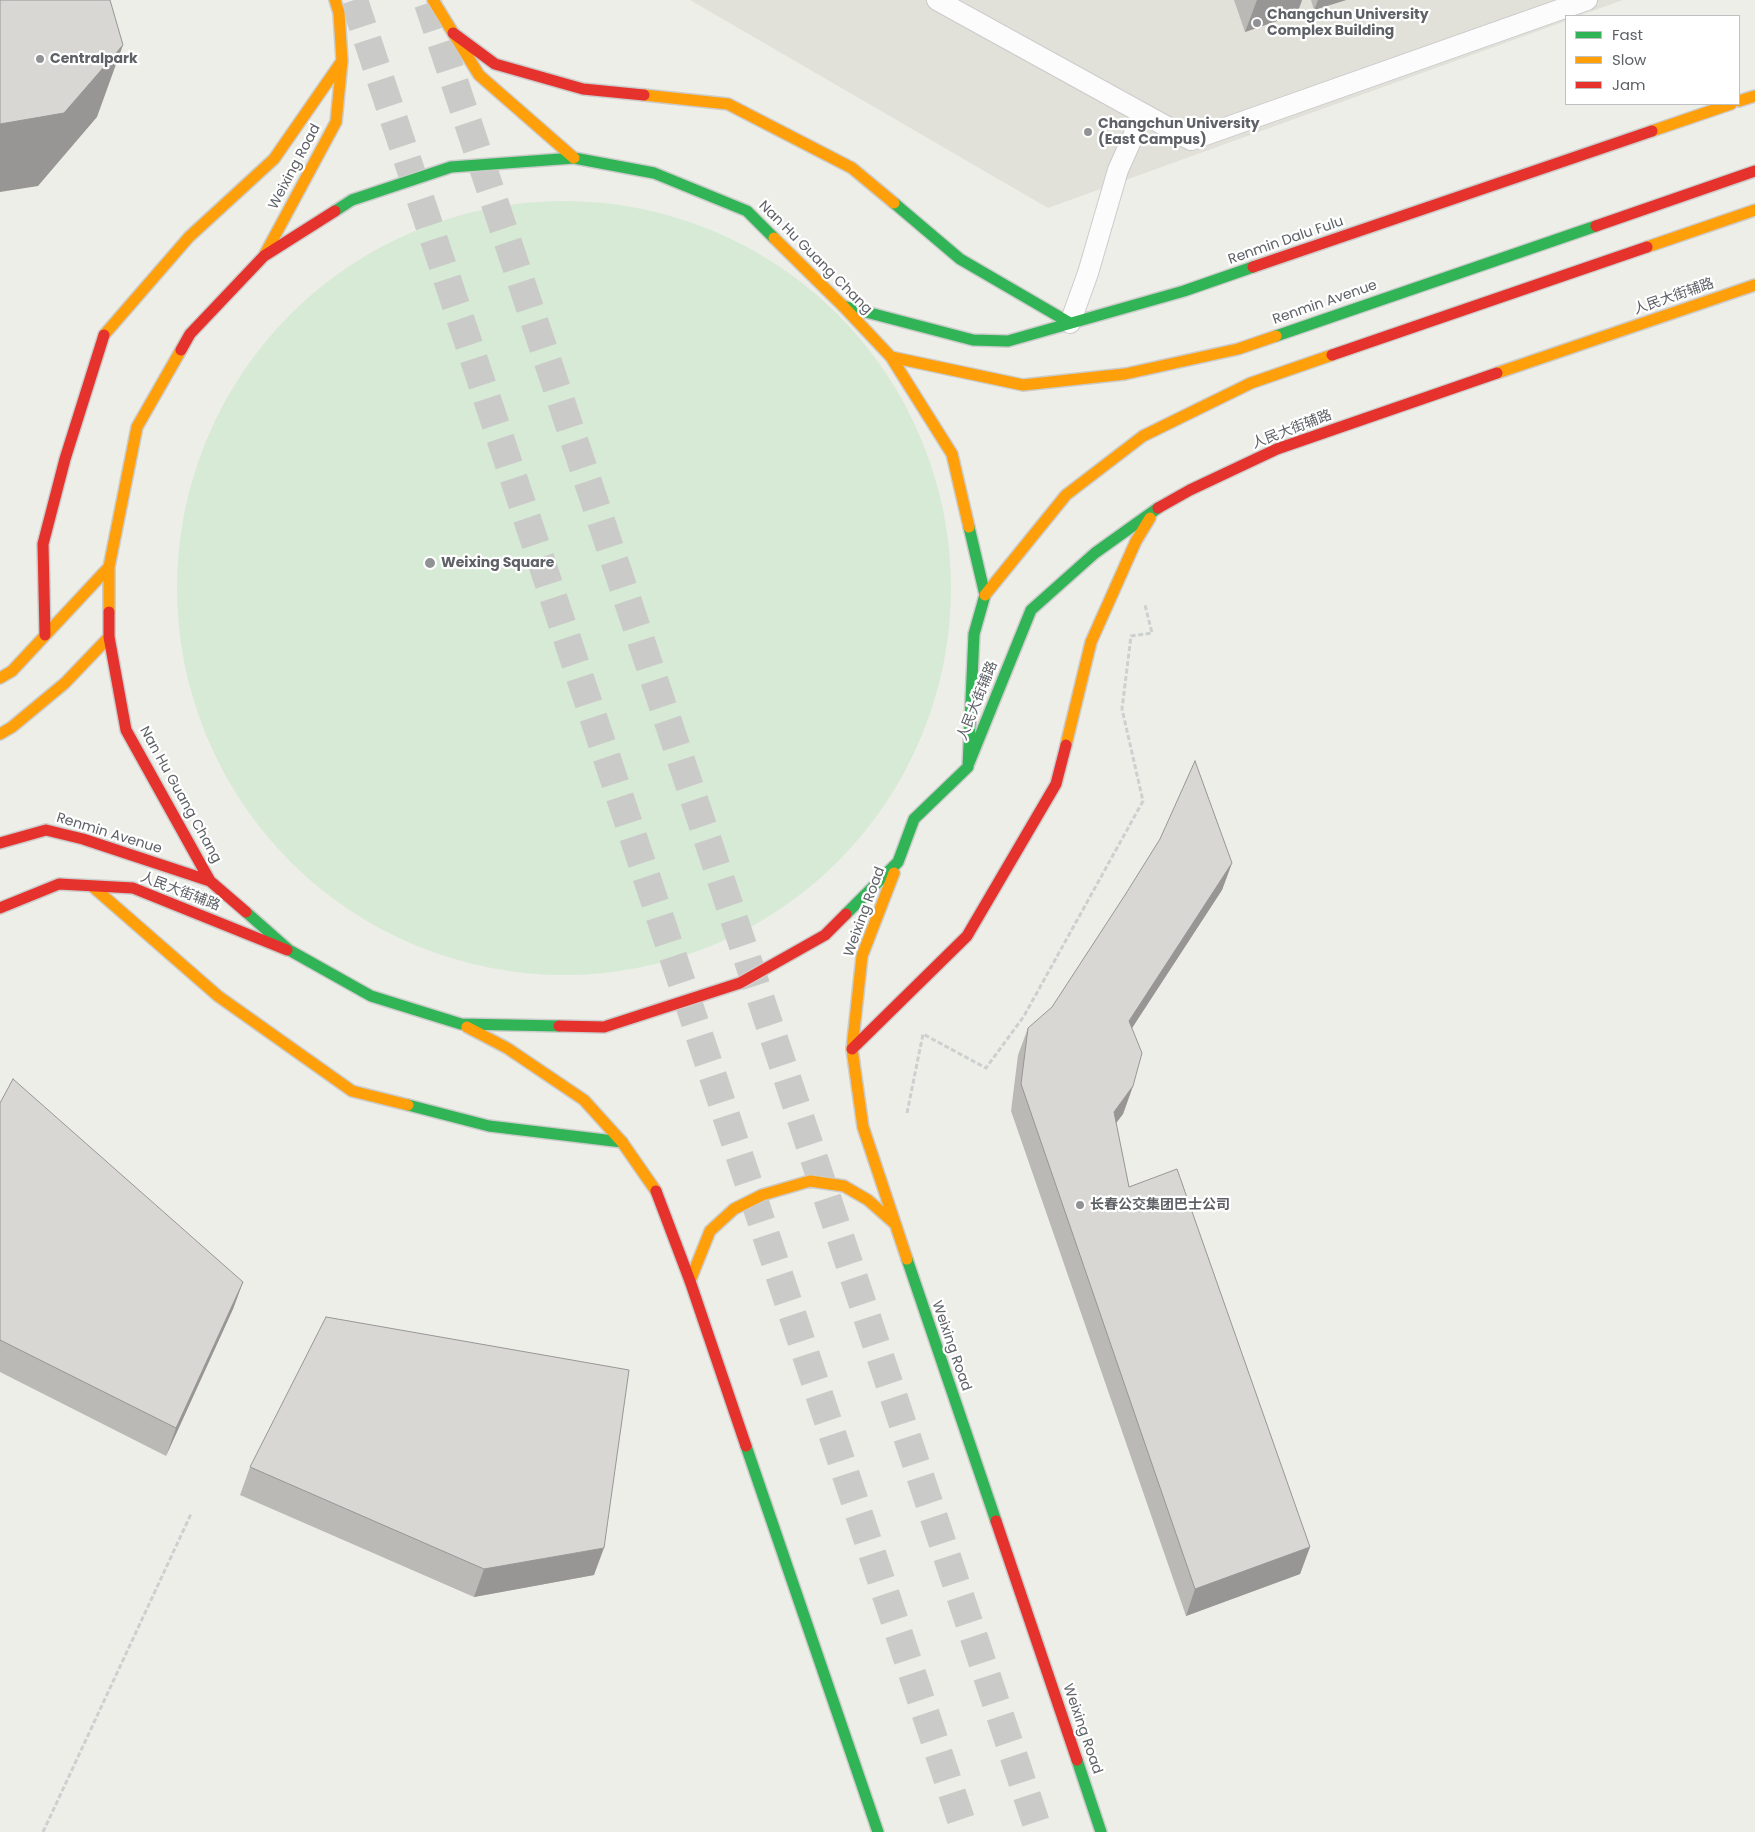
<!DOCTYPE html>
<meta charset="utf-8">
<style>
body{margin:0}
#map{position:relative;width:1755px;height:1832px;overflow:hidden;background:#eeeee9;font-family:Poppins,sans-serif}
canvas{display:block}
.legend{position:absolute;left:1565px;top:15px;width:175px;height:90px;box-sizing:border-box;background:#fff;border:1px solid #bfc0c2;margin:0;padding:6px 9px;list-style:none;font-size:15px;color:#5e6166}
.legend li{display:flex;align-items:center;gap:10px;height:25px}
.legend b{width:25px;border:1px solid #bfc0c2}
</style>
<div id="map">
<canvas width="1755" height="1832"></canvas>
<ul class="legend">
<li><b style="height:6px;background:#30b455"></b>Fast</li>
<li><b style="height:6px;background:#ff9f0a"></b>Slow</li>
<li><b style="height:6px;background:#e5322d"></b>Jam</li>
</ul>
</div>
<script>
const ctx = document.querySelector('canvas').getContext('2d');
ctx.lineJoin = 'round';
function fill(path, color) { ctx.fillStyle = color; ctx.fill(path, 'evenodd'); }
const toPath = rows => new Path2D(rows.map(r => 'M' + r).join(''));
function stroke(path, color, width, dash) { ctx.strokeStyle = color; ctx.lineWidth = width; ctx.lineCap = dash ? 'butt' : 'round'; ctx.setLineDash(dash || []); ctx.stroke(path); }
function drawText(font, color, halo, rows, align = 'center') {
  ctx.font = font + ' Poppins,"Noto Sans SC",sans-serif'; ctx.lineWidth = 4.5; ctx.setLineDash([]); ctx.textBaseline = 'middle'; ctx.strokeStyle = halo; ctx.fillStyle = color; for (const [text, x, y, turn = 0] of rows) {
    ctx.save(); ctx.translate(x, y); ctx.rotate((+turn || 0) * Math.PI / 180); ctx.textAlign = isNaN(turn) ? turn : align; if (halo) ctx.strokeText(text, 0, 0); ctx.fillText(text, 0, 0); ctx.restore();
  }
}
fill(toPath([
 [690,0,1623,0,1578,16,1566,16,1566,21,1048,208]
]), '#e1e0d9');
fill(toPath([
 '177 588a387 387 0 1 1 774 0a387 387 0 1 1-774 0Z'
]), '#d7ead6');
stroke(toPath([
 [354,0,965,1832],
 [428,3,1039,1832]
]), '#cacbc8', 28, [28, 14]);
const lane = toPath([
 [937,0,1191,140,1587,0],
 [1070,323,1088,273,1118,170,1143,114]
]);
const fast = toPath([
 [574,158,654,173,747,211,774,238],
 [894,203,960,259,1070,323],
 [335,211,352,200,451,167,574,158],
 [843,306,973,340,1008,341,1184,291,1253,267],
 [1276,336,1596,226],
 [969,763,1031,610,1095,553,1158,508],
 [246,912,289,950,371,996,461,1024,559,1026],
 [846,914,898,862,914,819,968,767,974,634,985,595,969,527],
 [408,1105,489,1126,622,1142],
 [907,1259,996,1521],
 [746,1446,878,1832],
 [1077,1760,1101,1832]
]);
const slow = toPath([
 [433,0,479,75,574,158],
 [644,95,728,104,852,168,894,203],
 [1739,101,1755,96],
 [1652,131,1731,104],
 [774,238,843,306,891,357,952,454,969,527],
 [1647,247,1755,210],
 [265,254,336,122,342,61,339,13,335,0],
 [104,335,189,237,274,159,342,61],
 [891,357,1023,385,1125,374,1238,349,1276,336],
 [1497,373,1755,285],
 [985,595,1066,495,1143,436,1251,383,1332,355],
 [109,612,109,567,137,427,181,350],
 [0,678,12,671,109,567],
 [0,734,12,727,65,683,109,637],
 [1066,745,1091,642,1136,541,1150,518],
 [894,873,862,956,852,1049,863,1127,907,1259],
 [92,886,218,996,352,1091,408,1105],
 [467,1027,507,1048,584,1100,622,1142,656,1191],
 [690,1281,710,1231,734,1209,762,1195,810,1181,844,1186,868,1200,894,1223]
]);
const jam = toPath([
 [453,33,495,64,583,89,644,95],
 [1596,226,1755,171],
 [1253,267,1652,131],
 [181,350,190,334,264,256,335,211],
 [1332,355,1647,247],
 [1158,508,1190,490,1277,449,1497,373],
 [109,612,109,637,126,730,210,881,246,912],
 [45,635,43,544,65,459,104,335],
 [0,843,46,830,83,839,210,881],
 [0,908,59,884,133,888,287,950],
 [559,1026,604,1027,740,983,825,935,846,914],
 [852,1049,967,936,1056,784,1066,745],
 [656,1191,690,1281,746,1446],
 [996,1521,1077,1760]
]);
stroke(lane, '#cbcbcb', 22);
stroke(fast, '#ccc', 14);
stroke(slow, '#ccc', 14);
stroke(jam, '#ccc', 14);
stroke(toPath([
 [907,1113,923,1034,986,1068,1024,1016,1143,801,1122,709,1131,636,1152,633,1145,605],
 [43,1832,191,1514]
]), '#ccd0ce', 3, [5, 2.5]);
stroke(lane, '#fcfcfc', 20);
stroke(fast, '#30b455', 11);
stroke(slow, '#ff9f0a', 11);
stroke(jam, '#e5322d', 11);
fill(toPath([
 [1234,0,1302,0,1297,14,1245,32],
 [1311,0,1346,0,1314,10],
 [1232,863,1222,890,1132,1028,1133,1086,1123,1114,1116,1123,1129,1187,1310,1547,1300,1574,1186,1616,1011,1111,1018,1055,1028,1028],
 [0,1103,243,1282,233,1309,166,1456,0,1372],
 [250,1467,594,1575,474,1597,240,1495]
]), '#bab9b6');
fill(toPath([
 [1257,0,1302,0,1297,14,1245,32],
 [1318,0,1346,0,1314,10],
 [123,45,97,117,38,186,0,192,0,124],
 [1232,863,1222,890,1119,1048,1129,1021],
 [1133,1086,1123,1114,1104,1139,1114,1112],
 [243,1282,233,1309,166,1456,176,1428],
 [1310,1547,1300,1574,1186,1616,1195,1589],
 [604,1548,594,1575,474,1597,484,1569]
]), '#979694');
const building = toPath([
 [0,0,110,0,123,45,64,113,0,124,0,0],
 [1195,761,1232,863,1129,1021,1142,1053,1133,1086,1114,1112,1129,1187,1177,1169,1310,1547,1195,1589,1021,1084,1028,1028,1052,1007,1125,895,1160,839,1195,761],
 [13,1079,243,1282,176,1428,0,1340,0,1103,13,1079],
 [326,1317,629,1370,604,1548,484,1569,250,1467,326,1317]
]);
fill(building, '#d8d7d4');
stroke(building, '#979694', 1);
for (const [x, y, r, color] of [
 [1257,23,5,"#909294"],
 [40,59,5,"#909294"],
 [1088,132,5,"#909294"],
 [430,563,6,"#909294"],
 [1080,1205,5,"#909294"]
]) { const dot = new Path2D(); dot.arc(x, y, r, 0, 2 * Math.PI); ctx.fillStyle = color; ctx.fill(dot); stroke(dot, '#fff', 2); }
drawText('bold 14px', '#5e6166', '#fff', [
 ["Changchun University",1267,15],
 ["Complex Building",1267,31],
 ["Centralpark",50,59],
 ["Changchun University",1098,124],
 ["(East Campus)",1098,140],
 ["Weixing Square",441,563],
 ["长春公交集团巴士公司",1090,1205]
], 'left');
drawText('14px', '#5e6166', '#fff', [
 ["Weixing Road",295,167,-62],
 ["Renmin Dalu Fulu",1286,241,-19],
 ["Nan Hu Guang Chang",815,258,45],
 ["人民大街辅路",1674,297,-19],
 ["Renmin Avenue",1325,303,-19],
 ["人民大街辅路",1292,430,-21],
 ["人民大街辅路",978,701,-68],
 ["Nan Hu Guang Chang",180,795,61],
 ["Renmin Avenue",109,834,17],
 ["人民大街辅路",180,892,21],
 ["Weixing Road",865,912,-70],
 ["Weixing Road",951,1346,71],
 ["Weixing Road",1082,1729,71]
]);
</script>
